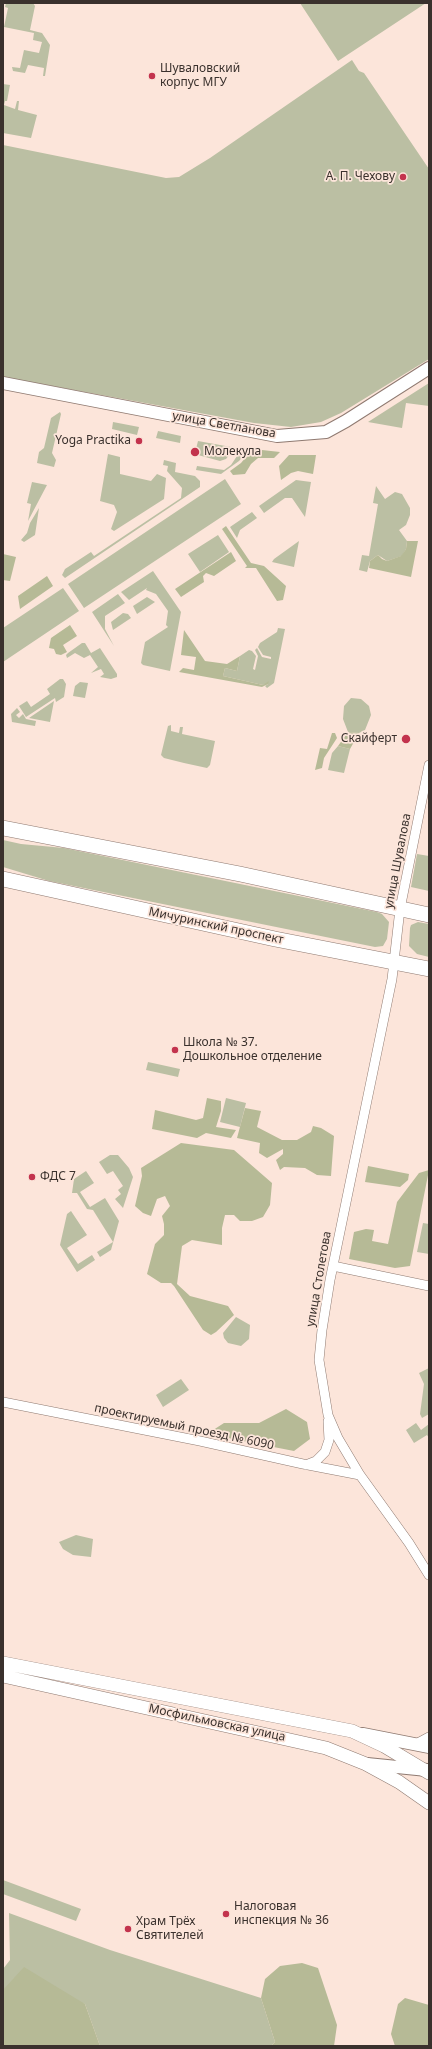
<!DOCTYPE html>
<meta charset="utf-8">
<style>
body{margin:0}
#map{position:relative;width:432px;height:2049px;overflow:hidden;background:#fce5da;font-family:"Noto Sans",sans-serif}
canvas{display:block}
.frame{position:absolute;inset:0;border:4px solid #3a312d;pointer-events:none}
</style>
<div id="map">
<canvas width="432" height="2049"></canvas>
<div class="frame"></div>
</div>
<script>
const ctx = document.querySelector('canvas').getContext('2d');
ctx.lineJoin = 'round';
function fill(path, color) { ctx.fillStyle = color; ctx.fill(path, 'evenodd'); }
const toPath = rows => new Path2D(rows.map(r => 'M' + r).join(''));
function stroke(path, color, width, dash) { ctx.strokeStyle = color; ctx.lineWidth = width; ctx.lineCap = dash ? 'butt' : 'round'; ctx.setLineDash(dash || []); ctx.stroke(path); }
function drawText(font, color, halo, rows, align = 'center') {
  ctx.font = font + ' "Noto Sans",sans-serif'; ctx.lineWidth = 3.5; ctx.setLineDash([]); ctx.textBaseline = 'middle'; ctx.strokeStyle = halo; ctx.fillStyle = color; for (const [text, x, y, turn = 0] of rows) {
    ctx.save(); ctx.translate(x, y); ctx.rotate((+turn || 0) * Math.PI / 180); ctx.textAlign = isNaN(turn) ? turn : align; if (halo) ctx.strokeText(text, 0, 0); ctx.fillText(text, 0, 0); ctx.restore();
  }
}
fill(toPath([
 [6,3,33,3,35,6,30,30,42,33,50,45,45,76,43,76,44,68,28,65,25,73,13,71,12,67,20,68,24,50,39,53,42,42,33,40,34,33,4,27,8,8,5,7],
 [300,3,426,3,338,61],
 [352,60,359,71,364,73,429,169,429,359,341,413,321,422,291,427,254,423,3,377,3,145,166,178,179,177,210,158],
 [3,84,10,85,7,101,5,101,4,105,15,109,17,101,19,101,18,110,37,115,31,138,3,133],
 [429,383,429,406,406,403,402,428,368,422],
 [60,412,61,414,52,453,56,460,54,467,37,463,39,452,44,448,51,418],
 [113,422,139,427,137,435,112,429],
 [158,431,181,436,180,443,156,438],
 [198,441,231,447,231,453,226,459,220,461,198,455,199,450,196,449],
 [241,450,248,451,239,461,221,474,196,470,197,466,224,470,231,465],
 [108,454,120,457,120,474,151,481,157,474,166,478,164,499,114,531,111,529,117,512,114,505,100,501],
 [164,460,176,463,175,472,195,476,200,481,200,487,65,578,62,575,65,569,91,552,94,556,181,498,182,488,167,471,168,466,163,465],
 [225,479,241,504,84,608,68,584],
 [296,480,311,482,305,517,292,498,285,498,264,513,259,506],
 [32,482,47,485,28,521,31,504,27,503],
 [376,486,385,499,395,492,402,494,410,508,410,515,406,525,399,530,407,541,406,549,402,556,387,561,378,555,370,561,367,572,359,570,362,555,369,556,378,504,373,503],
 [39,508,35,535,24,542,21,540,27,533,30,523],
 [252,512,257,518,240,530,237,538,230,527],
 [218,535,229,552,200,572,188,554],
 [299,541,294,567,272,562,274,559],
 [153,571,181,612,170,671,143,665,141,663,145,642,168,627,166,625,168,611,156,594,146,590,147,588,129,600,121,592],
 [63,588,79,611,3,662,3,628],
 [118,594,125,603,105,616,105,629,114,646,92,612],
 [147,597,155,602,137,614,133,606],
 [123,613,128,614,131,618,113,630,111,622],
 [278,628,285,629,274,683,267,688,265,686,268,684,263,685,223,676,225,668,237,671,240,656,249,650,252,651,256,656,253,669,255,670,258,656,255,650,257,648,262,657,271,659,271,657,263,655,258,647,260,643,277,632],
 [82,643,85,643,91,653,100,648,117,674,117,677,111,679,100,677,104,674,101,669,91,673,98,667,90,655,84,658,75,653,67,658,66,655,68,653],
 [60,679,63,679,66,684,64,697,56,702,55,698,26,717,19,706,27,701,31,707,50,694,47,689],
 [80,682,88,683,85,698,73,696,75,686],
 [351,698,361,699,369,706,371,715,365,730,359,733,348,732,343,719,344,706],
 [54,701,50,722,29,718],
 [17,708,20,712,16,715,19,718,23,714,26,719,36,721,35,726,12,722,11,714],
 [171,725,171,731,179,733,180,727,183,727,182,734,215,741,210,765,207,768,184,763,164,758,161,755,168,726],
 [338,746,350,749,344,773,328,770,332,753],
 [3,840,21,844,64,848,377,912,382,914,389,922,387,939,383,946,375,947,49,881,3,867],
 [417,854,429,856,429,891,411,887],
 [418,922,429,924,429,957,417,954,409,946,410,928,411,925],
 [148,1062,180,1069,178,1077,146,1070],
 [226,1098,246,1103,240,1127,220,1122],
 [110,1155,118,1155,129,1168,133,1177,123,1208,115,1199,121,1194,118,1190,123,1186,113,1171,107,1174,99,1162],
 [86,1171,94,1183,80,1192,90,1207,105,1198,119,1221,111,1250,100,1257,97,1252,113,1242,93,1210,87,1209,77,1193,72,1193,74,1179],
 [71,1211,87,1235,67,1248,78,1264,92,1255,95,1260,77,1272,60,1245,67,1214],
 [423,1223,429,1224,429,1254,417,1252],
 [236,1317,250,1325,249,1339,241,1346,228,1343,224,1338,223,1333],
 [429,1368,429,1414,422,1418,420,1414,424,1384,419,1373],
 [181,1379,189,1390,163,1407,156,1395],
 [416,1423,421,1430,429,1424,429,1438,427,1435,414,1443,406,1430],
 [76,1535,93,1539,91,1557,73,1555,63,1549,59,1542],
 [3,1880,81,1909,76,1921,3,1894],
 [9,1913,110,1950,261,1998,275,2042,271,2046,100,2046,85,2004,3,1990,3,1969,10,1960]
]), '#bbbfa3');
fill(toPath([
 [253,449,280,452,274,458,258,458,251,464,245,474,233,475,230,471,241,463],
 [289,455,316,455,313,474,298,471,291,473,281,480,279,466],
 [226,526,251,563,264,566,286,586,283,600,277,601,256,568,245,568,247,566,222,529],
 [407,541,418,541,411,577,369,568,370,561,378,555,382,559,387,561,401,556,406,549],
 [231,552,236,561,214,576,206,573,203,576,204,582,181,597,175,589],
 [3,554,16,557,10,581,3,580],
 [47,576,53,586,20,609,18,596],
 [70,625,77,636,63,645,67,652,61,655,56,654,54,649,49,648,51,638],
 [184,630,205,661,227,664,240,656,237,671,225,668,223,676,263,685,269,681,268,684,262,687,179,672,183,668,194,670,196,657,181,655],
 [348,732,359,733,350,749,338,746],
 [332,733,335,733,337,738,324,758,322,768,315,770,320,748,327,749],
 [207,1098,221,1101,221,1111,216,1127,236,1130,231,1138,206,1133,197,1138,152,1129,155,1110,196,1120,203,1118],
 [245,1108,261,1111,257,1127,282,1140,297,1140,311,1132,313,1126,321,1128,334,1136,331,1176,317,1175,305,1168,284,1167,280,1170,276,1160,283,1154,283,1149,267,1158,259,1153,260,1143,237,1138],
 [181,1143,234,1150,272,1183,270,1205,263,1217,252,1221,240,1221,234,1215,225,1215,222,1228,222,1245,192,1240,182,1246,177,1284,190,1296,228,1306,234,1315,216,1332,211,1335,203,1330,174,1286,171,1283,161,1283,147,1274,155,1244,164,1235,164,1224,162,1216,170,1206,165,1196,157,1199,151,1216,143,1213,135,1206,142,1176,141,1168],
 [368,1166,409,1174,408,1180,400,1187,365,1182],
 [429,1170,410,1266,395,1268,349,1259,354,1232,366,1229,374,1230,372,1241,388,1244,397,1202,419,1173],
 [286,1409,307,1422,310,1439,294,1451,207,1434,224,1423,259,1423],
 [302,1963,318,1968,337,2025,334,2046,271,2046,275,2042,261,1998,265,1979,280,1966],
 [24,1967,85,2004,100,2046,3,2046,3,1990],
 [405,1998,429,2005,429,2046,395,2046,391,2034,398,2004]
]), '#b6ba96');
const minor = toPath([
 [429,765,400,909,392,979,330,1280,322,1330,319,1360,328,1415,338,1438,360,1475,409,1543,429,1575],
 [333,1266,429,1286],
 [3,1402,200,1441,303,1464,360,1475],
 [306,1465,316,1461,325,1452,329,1440,328,1421],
 [416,1744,429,1737]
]);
const tertiary = toPath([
 [3,383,277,436,326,432,346,421,429,368],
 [363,1734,429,1747],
 [367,1764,427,1770]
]);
const secondary = toPath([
 [3,1663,352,1731,384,1746,429,1773],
 [3,1676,326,1748,366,1764,399,1782,429,1803]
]);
const primary = toPath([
 [3,828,240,874,429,915],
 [3,879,275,939,429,969]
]);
stroke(minor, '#8f7a71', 10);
stroke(tertiary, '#8f7a71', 14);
stroke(secondary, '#8f7a71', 14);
stroke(primary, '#8f7a71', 16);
stroke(minor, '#fff', 9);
stroke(tertiary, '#fff', 12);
stroke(secondary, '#fff', 13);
stroke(primary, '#fff', 15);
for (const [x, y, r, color] of [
 [152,76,4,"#c3334d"],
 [403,177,4,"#c3334d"],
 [139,441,4,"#c3334d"],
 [195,452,5,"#c3334d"],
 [406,739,5,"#c3334d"],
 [175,1050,4,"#c3334d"],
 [32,1177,4,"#c3334d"],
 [226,1914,4,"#c3334d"],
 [128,1929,4,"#c3334d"]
]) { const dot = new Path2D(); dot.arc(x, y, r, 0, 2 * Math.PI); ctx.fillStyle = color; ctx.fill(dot); stroke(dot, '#fce5da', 1.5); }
drawText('12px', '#3a312d', '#fce5da', [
 ["Шуваловский",160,69],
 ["корпус МГУ",160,83],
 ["А. П. Чехову",395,177,"right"],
 ["Yoga Practika",131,441,"right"],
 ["Молекула",204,452],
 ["Скайферт",397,739,"right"],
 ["Школа № 37.",183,1043],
 ["Дошкольное отделение",183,1057],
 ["ФДС 7",40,1177],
 ["Налоговая",234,1907],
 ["инспекция № 36",234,1921],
 ["Храм Трёх",136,1922],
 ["Святителей",136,1936]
], 'left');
drawText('12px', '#3a312d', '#fce5da', [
 ["улица Светланова",224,425,10],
 ["улица Шувалова",398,861,-79],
 ["Мичуринский проспект",216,926,12],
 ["улица Столетова",319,1279,-80],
 ["проектируемый проезд № 6090",184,1427,12],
 ["Мосфильмовская улица",217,1723,12]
]);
</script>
